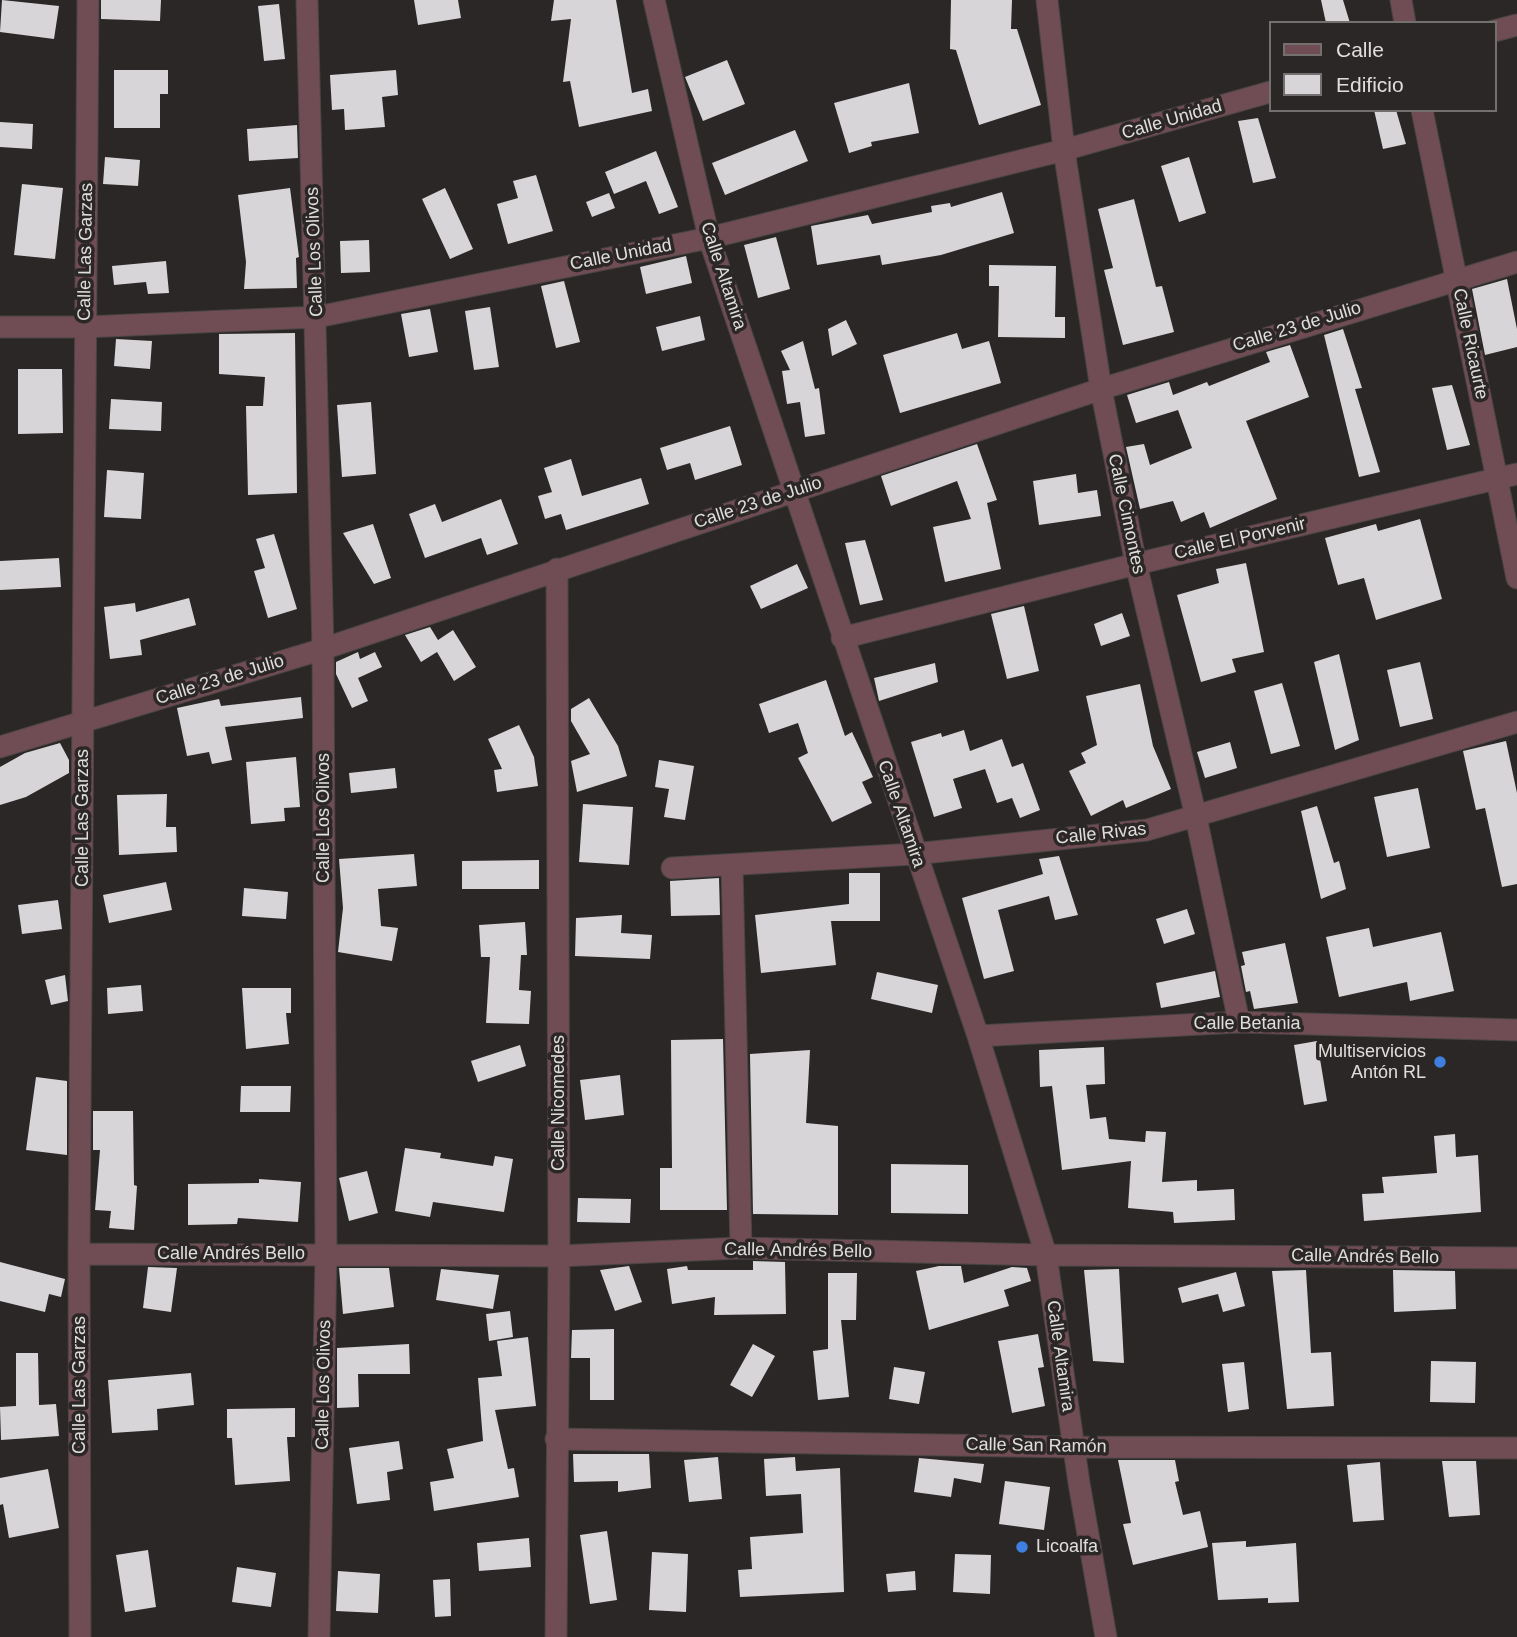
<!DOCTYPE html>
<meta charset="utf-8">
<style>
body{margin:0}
#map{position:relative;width:1517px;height:1637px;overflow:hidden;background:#2a2726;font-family:Helvetica,sans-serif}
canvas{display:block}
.legend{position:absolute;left:1269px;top:21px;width:228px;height:91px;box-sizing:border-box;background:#2a2726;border:2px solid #73706f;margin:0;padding:9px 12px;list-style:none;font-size:21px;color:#e0dedd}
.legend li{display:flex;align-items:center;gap:14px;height:35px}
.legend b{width:35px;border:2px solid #73706f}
</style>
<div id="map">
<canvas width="1517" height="1637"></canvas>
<ul class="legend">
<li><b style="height:9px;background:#704c54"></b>Calle</li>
<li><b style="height:19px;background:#d7d5d8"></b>Edificio</li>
</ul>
</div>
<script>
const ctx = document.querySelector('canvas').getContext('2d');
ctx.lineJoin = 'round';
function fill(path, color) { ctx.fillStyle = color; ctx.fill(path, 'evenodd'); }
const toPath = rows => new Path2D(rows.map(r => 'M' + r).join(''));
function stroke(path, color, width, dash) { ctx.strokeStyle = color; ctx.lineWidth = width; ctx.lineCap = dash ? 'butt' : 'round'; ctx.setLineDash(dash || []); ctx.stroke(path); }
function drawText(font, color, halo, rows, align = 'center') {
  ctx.font = font + ' Helvetica,sans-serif'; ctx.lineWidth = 7; ctx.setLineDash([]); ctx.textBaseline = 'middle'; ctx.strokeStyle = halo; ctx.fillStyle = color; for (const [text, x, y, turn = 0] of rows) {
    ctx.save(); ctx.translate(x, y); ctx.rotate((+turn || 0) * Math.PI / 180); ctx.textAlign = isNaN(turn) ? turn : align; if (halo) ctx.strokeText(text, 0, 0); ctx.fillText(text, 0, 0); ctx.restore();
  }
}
fill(toPath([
 [2,0,59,6,54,39,0,32],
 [101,0,161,0,160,21,101,19],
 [414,0,458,0,461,18,418,25],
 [554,0,616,0,632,93,648,89,652,111,579,127,570,81,563,82,571,19,551,21],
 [951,0,1012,0,1011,29,1017,29,1041,105,979,125,956,50,950,49],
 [1321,0,1343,0,1350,23,1326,23],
 [279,4,285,59,264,61,258,6],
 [727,60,745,104,703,121,685,77],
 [114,70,168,70,168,94,160,94,160,128,114,128],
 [396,70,398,95,382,97,385,127,345,130,344,109,332,110,330,75],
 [909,83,919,133,871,142,872,146,849,153,834,103],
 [1374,110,1396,110,1406,144,1383,149],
 [1258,118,1276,178,1253,183,1238,121],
 [0,122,33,124,32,149,0,147],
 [297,125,298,158,249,161,247,129],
 [795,130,808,161,725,195,712,163],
 [656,151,678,207,659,214,646,181,614,194,605,172],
 [105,157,140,160,138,186,103,184],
 [1189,157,1206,213,1179,222,1161,166],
 [536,175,553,231,508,244,497,204,518,198,513,181],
 [22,184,63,188,55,259,14,255],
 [290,188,299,257,296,258,297,288,244,289,246,262,238,195],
 [445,188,473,249,450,259,422,199],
 [1002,192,1014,233,941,255,882,265,880,255,817,265,811,226,868,215,872,224,932,212,931,206,950,203,951,207],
 [609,193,615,208,592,217,586,202],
 [1134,199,1156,287,1162,286,1174,332,1123,345,1104,270,1113,268,1098,209],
 [776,237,790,289,758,298,744,245],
 [369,240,370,272,341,273,340,241],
 [686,256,692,283,646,294,640,267],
 [166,261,169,293,148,294,146,282,114,285,112,266],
 [989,265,1056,266,1055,317,1065,317,1065,338,998,337,999,286,989,286],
 [1507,279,1517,329,1517,347,1485,355,1472,289],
 [564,281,580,342,556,348,541,286],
 [490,307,499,367,474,370,465,311],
 [430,309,438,352,409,357,401,314],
 [700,316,705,340,662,351,656,327],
 [846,320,857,344,832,356,828,329],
 [1343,329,1362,388,1355,389,1380,472,1359,477,1324,335],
 [295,333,297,493,248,495,246,406,263,406,265,377,219,374,219,334],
 [957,333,962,349,989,341,1001,383,900,413,883,355],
 [116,339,152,341,150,369,114,366],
 [803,341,815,389,819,388,825,434,805,437,800,402,787,404,782,371,790,370,781,351],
 [1290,345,1309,397,1246,421,1277,499,1210,528,1204,512,1181,522,1173,501,1140,509,1126,447,1144,444,1150,465,1192,448,1178,410,1136,423,1127,395,1169,382,1173,395,1207,382,1209,386,1270,362,1266,352],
 [18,369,62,369,63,433,18,434],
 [1452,385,1470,445,1447,450,1432,388],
 [111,399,162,402,161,431,109,429],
 [371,402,376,474,342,477,337,405],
 [730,426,742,465,695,480,690,463,667,470,660,448],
 [977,444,997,500,987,503,1001,569,945,582,933,527,971,519,957,481,891,506,881,476],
 [571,459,582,496,641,478,649,504,566,530,561,514,545,519,538,496,552,492,544,468],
 [107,470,144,473,141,519,104,517],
 [1076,474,1078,493,1097,490,1101,516,1039,525,1033,481],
 [501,499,518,544,487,555,481,538,425,558,409,514,435,504,442,522],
 [1420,519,1442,599,1376,620,1364,578,1338,585,1325,538,1376,524,1378,531],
 [373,524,391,578,374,584,343,533],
 [274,534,297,609,268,618,254,571,265,568,256,539],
 [865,540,883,600,860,605,845,543],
 [59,558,61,587,0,590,0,561],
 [1246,563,1264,652,1232,659,1236,672,1201,682,1177,595,1219,583,1216,569],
 [797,564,808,588,761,609,750,586],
 [189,598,196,625,140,640,142,655,110,659,104,607,135,603,136,612],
 [1024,606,1039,671,1007,679,991,614],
 [1122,613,1130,636,1101,646,1094,624],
 [430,627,438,640,453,630,476,667,454,681,437,652,421,662,405,635],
 [358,652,360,659,375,652,382,667,358,678,368,701,352,708,336,674,336,662],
 [1339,654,1359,740,1335,750,1314,662],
 [1420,662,1433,719,1400,727,1387,670],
 [935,663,938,682,879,701,874,678],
 [826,680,845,736,852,732,873,777,862,782,872,803,832,822,798,758,808,753,798,723,769,733,759,704],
 [1282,683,1300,746,1271,754,1254,691],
 [1140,684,1153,746,1171,789,1126,808,1123,800,1091,816,1069,771,1086,763,1081,753,1097,745,1086,696],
 [301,697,303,718,225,727,232,760,212,764,209,752,187,756,177,708,219,699,221,706],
 [589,698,618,746,627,776,577,792,571,761,590,754,571,721,571,709],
 [519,725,534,757,538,786,497,792,494,770,502,769,488,739],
 [964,730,970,751,1002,739,1012,767,1023,763,1040,810,1020,818,1012,798,997,803,985,769,953,779,962,808,934,817,911,742,941,733,942,737],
 [1506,741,1517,793,1517,884,1502,887,1485,808,1476,810,1463,751],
 [1230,742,1237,768,1205,778,1197,752],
 [60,743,69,760,69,773,26,797,0,805,0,767,25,753],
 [296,757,300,807,284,808,285,821,251,824,246,762],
 [659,760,694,766,685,820,664,817,669,789,655,787],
 [395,768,397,788,351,793,349,773],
 [1418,788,1430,848,1387,857,1374,797],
 [167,794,166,827,176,827,177,852,119,855,117,795],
 [583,804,633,807,629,865,579,862],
 [1317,806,1334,863,1339,861,1346,889,1321,899,1301,811],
 [414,854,417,886,378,889,381,926,398,928,392,961,338,952,343,908,339,859],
 [1059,856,1078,915,1055,920,1049,896,998,910,1014,971,984,979,962,898,1043,874,1039,859],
 [539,860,539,889,462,889,462,861],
 [849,873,880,873,880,921,831,921,836,965,761,973,755,915,849,904],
 [719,878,720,915,671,916,670,881],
 [166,882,172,910,109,923,103,895],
 [244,888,288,892,286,919,242,916],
 [58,900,62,929,22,934,18,905],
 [1187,909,1195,934,1164,944,1156,919],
 [622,915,621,933,652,935,650,959,575,956,576,918],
 [525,922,527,955,521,955,519,990,531,991,529,1024,486,1023,490,957,481,957,479,925],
 [1369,928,1373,947,1441,932,1454,991,1410,1001,1407,982,1339,997,1326,937],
 [1285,943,1298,1003,1254,1009,1250,991,1246,992,1241,966,1245,965,1242,952],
 [1215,971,1220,997,1161,1008,1156,983],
 [877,972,938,985,932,1013,871,999],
 [65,975,68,1001,51,1005,45,980],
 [141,985,143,1011,108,1014,107,988],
 [242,988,291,988,291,1013,286,1013,289,1044,246,1049],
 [723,1039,727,1210,660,1210,660,1168,672,1168,671,1040],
 [1317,1041,1327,1101,1304,1105,1294,1045],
 [520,1045,526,1066,478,1082,471,1061],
 [1104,1047,1105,1084,1086,1085,1090,1119,1106,1117,1109,1139,1145,1142,1146,1131,1166,1132,1162,1182,1197,1180,1197,1191,1234,1189,1235,1220,1174,1223,1173,1212,1128,1208,1131,1161,1062,1170,1052,1086,1040,1087,1039,1050],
 [810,1050,806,1123,838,1126,838,1215,753,1214,750,1054],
 [620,1075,624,1115,585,1120,580,1080],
 [36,1077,67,1081,67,1155,26,1150],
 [241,1086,291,1086,290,1112,240,1112],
 [93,1111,133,1111,134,1185,137,1186,134,1230,109,1228,111,1211,95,1210,100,1150,93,1150],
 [1455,1134,1456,1157,1478,1155,1481,1212,1364,1221,1362,1194,1384,1193,1382,1177,1437,1173,1434,1136],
 [405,1148,441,1153,440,1158,493,1166,495,1156,513,1159,504,1212,433,1202,430,1217,395,1211],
 [891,1164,968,1165,968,1214,891,1213],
 [367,1171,378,1213,349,1221,339,1178],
 [259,1179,301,1182,298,1222,238,1218,237,1224,188,1225,188,1184,259,1183],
 [578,1198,631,1199,630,1223,577,1222],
 [753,1261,785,1262,786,1314,714,1315,715,1297,672,1304,667,1269,687,1266,688,1270,753,1270],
 [0,1262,65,1279,61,1297,49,1294,45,1312,0,1301],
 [629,1266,642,1302,615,1311,600,1270],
 [939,1266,961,1266,964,1283,1012,1267,1027,1268,1031,1281,1004,1290,1009,1306,929,1330,916,1271],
 [148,1267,177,1268,171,1312,143,1308],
 [339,1268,389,1268,394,1307,343,1314],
 [441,1269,499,1275,493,1309,436,1300],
 [1119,1269,1124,1363,1093,1361,1084,1270],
 [1306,1270,1311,1353,1331,1352,1334,1406,1287,1409,1272,1271],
 [1393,1270,1455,1271,1456,1309,1394,1312],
 [1236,1272,1245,1306,1223,1312,1218,1294,1182,1303,1178,1288],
 [828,1273,857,1273,856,1320,841,1320,849,1397,818,1400,813,1351,828,1349],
 [510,1311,513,1337,489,1341,486,1314],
 [614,1329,614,1400,590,1400,590,1358,571,1358,572,1330],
 [1038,1334,1044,1367,1038,1368,1045,1406,1012,1413,998,1341],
 [528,1337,536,1406,495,1410,508,1469,514,1468,519,1497,434,1511,430,1482,454,1478,447,1449,483,1441,478,1378,502,1376,497,1341],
 [409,1344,410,1374,358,1374,359,1407,337,1408,337,1348],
 [753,1344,775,1356,752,1397,730,1385],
 [16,1353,38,1353,39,1405,56,1404,59,1436,1,1440,0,1407,16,1406],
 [1431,1361,1476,1362,1475,1403,1430,1402],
 [1244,1362,1249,1409,1228,1412,1222,1364],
 [894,1367,925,1372,919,1404,889,1399],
 [191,1373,194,1405,157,1409,158,1430,112,1433,108,1380],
 [295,1408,295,1437,287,1437,290,1481,235,1485,232,1438,227,1438,227,1409],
 [399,1441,403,1469,387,1472,390,1500,357,1504,349,1448],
 [573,1454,649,1454,651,1488,618,1492,618,1481,574,1482],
 [718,1457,722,1499,689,1502,684,1460],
 [795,1457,796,1471,840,1468,844,1592,740,1597,738,1570,752,1569,750,1537,803,1533,801,1494,766,1496,764,1459],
 [919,1458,984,1464,981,1483,954,1478,951,1497,914,1492],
 [1118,1460,1175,1460,1179,1481,1175,1482,1183,1515,1200,1511,1208,1547,1133,1565,1123,1524,1131,1523],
 [1442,1461,1476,1461,1480,1515,1449,1517],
 [1380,1462,1384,1520,1353,1522,1347,1465],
 [48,1469,59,1528,9,1538,3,1504,0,1505,0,1478],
 [1005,1481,1050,1487,1044,1530,999,1524],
 [607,1531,617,1600,590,1604,580,1535],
 [529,1538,531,1567,479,1571,477,1543],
 [1246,1541,1246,1547,1296,1543,1299,1602,1268,1603,1268,1598,1218,1600,1212,1543],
 [148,1550,156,1607,125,1612,116,1555],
 [652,1552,688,1554,686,1612,649,1610],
 [955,1554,991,1555,990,1594,953,1592],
 [237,1567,276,1573,271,1607,232,1602],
 [338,1571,380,1574,378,1613,336,1611],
 [915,1571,916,1590,888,1592,886,1574],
 [450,1579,451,1616,435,1617,433,1580]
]), '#d7d5d8');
const minor = toPath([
 [307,0,323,649,326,1254,319,1637],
 [654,0,709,238,978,1036,1046,1255,1079,1483,1106,1637],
 [1047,0,1064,150,1101,389,1136,564,1196,817,1239,1022],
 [1401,0,1405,23],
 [1494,31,1517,25],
 [1422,110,1517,578],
 [0,327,85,327,317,317,709,238,1064,150,1270,92],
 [842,638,1136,564,1517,474],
 [0,747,323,649,1101,389,1517,262],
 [732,866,741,1248],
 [672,868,914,854,1147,830,1517,722],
 [978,1036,1239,1022,1517,1030],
 [79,1254,559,1256,741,1248,1046,1255,1517,1258],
 [556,1439,1073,1447,1517,1448],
 [80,1637,79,1254,88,0],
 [556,1637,559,1256,557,569]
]);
stroke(minor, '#474443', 23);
stroke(minor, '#704c54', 21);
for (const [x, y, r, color] of [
 [1440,1062,7,"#3f7fe0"],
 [1022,1547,7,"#3f7fe0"]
]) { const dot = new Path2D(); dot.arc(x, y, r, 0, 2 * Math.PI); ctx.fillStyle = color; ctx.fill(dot); stroke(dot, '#2a2726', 2.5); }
drawText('18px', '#e0dedd', '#2a2726', [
 ["Calle Unidad",1172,120,-16],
 ["Calle Las Garzas",86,252,-89],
 ["Calle Los Olivos",315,252,-92],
 ["Calle Unidad",621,255,-11],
 ["Calle Altamira",723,276,72],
 ["Calle 23 de Julio",1297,327,-17],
 ["Calle Ricaurte",1470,344,78],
 ["Calle 23 de Julio",758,503,-18],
 ["Calle Cimontes",1126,514,78],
 ["Calle El Porvenir",1240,539,-13],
 ["Calle 23 de Julio",220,680,-17],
 ["Calle Altamira",901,814,71],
 ["Calle Las Garzas",83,818,-90],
 ["Calle Los Olivos",324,818,-90],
 ["Calle Rivas",1101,834,-6],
 ["Calle Betania",1247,1024],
 ["Calle Nicomedes",559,1103,-90],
 ["Calle Andrés Bello",798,1251,1],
 ["Calle Andrés Bello",231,1254],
 ["Calle Andrés Bello",1365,1257,1],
 ["Calle Altamira",1060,1356,82],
 ["Calle Las Garzas",80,1385,-90],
 ["Calle Los Olivos",324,1385,-89],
 ["Calle San Ramón",1036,1446,1]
]);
drawText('18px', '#e0dedd', '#2a2726', [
 ["Multiservicios",1426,1052],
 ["Antón RL",1426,1073],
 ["Licoalfa",1036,1547,"left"]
], 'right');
</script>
